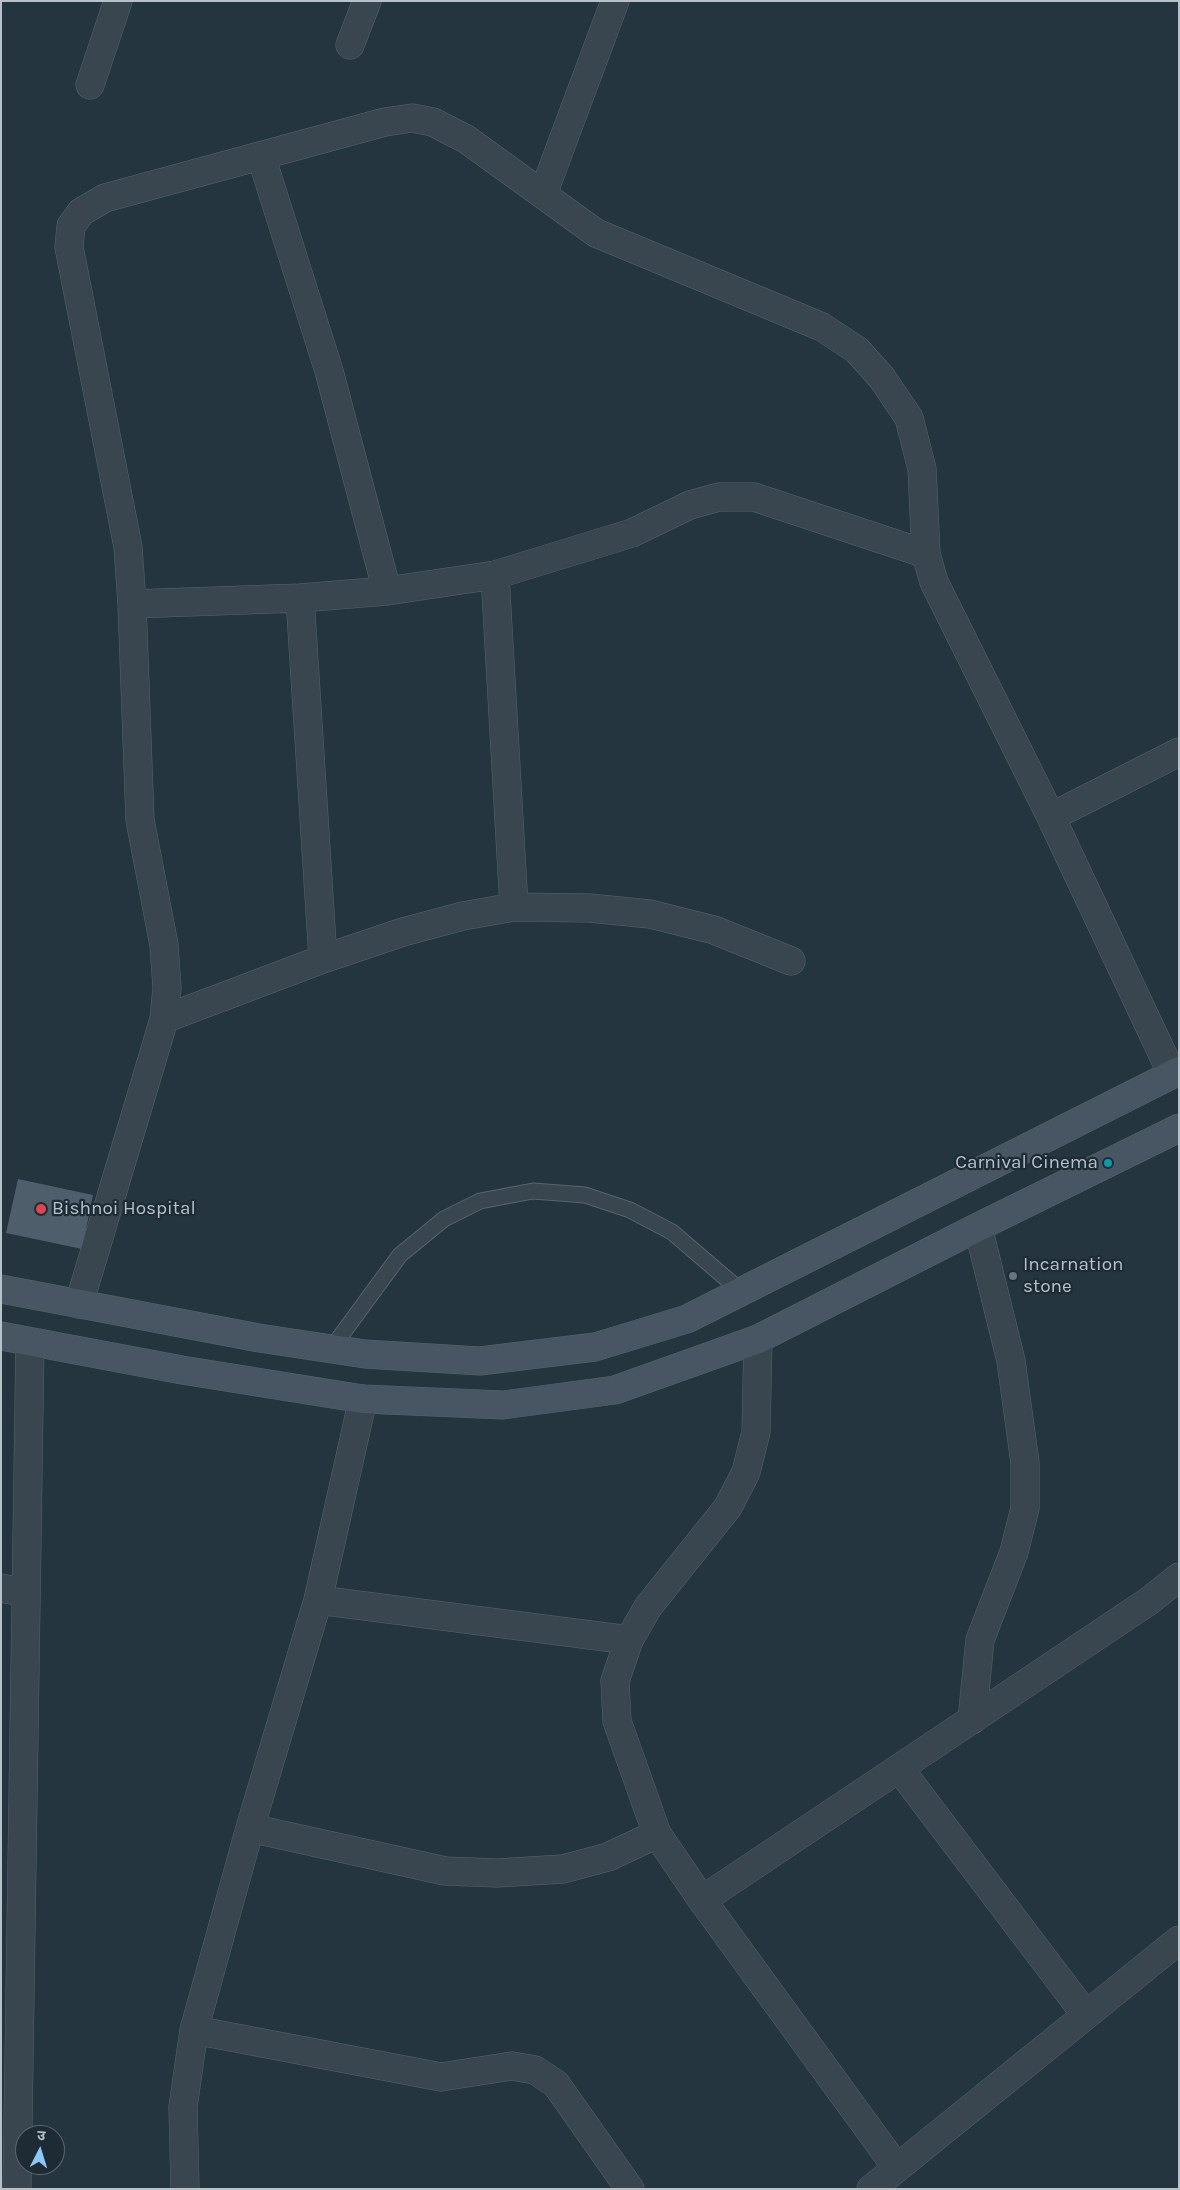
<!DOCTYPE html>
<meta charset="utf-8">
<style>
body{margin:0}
#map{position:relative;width:1180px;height:2190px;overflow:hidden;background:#25353f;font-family:Karla,"Noto Sans Devanagari",sans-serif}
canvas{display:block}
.frame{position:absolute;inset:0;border:2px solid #b6c1ca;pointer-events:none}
.north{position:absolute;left:15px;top:2125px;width:50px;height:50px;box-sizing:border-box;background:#1e2b34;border:1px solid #5b6770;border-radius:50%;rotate:5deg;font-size:14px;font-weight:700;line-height:20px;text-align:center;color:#b6c1ca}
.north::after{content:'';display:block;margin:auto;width:18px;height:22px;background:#8ec7f7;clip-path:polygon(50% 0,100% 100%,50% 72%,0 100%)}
</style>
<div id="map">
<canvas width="1180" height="2190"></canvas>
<div class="frame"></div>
<div class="north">उ</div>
</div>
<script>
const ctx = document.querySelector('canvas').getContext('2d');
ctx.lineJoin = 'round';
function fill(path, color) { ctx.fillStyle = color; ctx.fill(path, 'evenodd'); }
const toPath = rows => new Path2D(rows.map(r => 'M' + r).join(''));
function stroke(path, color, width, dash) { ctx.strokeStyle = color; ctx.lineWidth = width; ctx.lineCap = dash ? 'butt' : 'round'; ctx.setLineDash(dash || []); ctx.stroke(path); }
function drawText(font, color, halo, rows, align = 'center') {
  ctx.font = font + ' Karla,sans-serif'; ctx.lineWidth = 4.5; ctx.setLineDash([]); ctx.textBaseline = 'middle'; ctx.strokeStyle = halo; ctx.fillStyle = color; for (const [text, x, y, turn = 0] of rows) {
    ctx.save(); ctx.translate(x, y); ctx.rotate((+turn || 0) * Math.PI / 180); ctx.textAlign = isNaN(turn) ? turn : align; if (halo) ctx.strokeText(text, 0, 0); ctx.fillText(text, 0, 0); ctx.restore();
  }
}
fill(toPath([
 [18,1179,93,1195,82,1249,6,1233]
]), '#4e5e6a');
const lane = toPath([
 [331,1349,400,1255,444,1219,480,1201,533,1191,585,1195,630,1210,672,1232,742,1292]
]);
const street = toPath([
 [350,45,367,1],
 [90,85,118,1],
 [261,156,329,371,387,591],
 [543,194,615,1],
 [495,575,514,907],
 [300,598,323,959],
 [132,604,300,598,387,591,495,575,632,533,690,505,719,497,754,497,926,554],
 [1051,817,1179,752],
 [164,1019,323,959,403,932,463,916,514,907,589,908,650,914,714,930,791,961],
 [79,1304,157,1043,164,1019,167,988,164,945,140,820,132,604,128,547,69,247,71,226,81,212,105,198,385,122,412,118,433,122,466,139,596,233,822,327,857,350,882,378,909,418,922,469,926,554,934,582,1051,817,1172,1074],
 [758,1339,756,1432,746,1472,728,1507,648,1607,629,1640,615,1681,617,1721,657,1834,702,1900,897,2168],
 [1,1588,26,1593],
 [318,1600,629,1640],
 [972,1720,980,1640,1014,1552,1025,1508,1025,1463,1011,1361,978,1227],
 [899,1768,1086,2015],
 [250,1828,445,1871,497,1873,563,1869,608,1857,657,1834],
 [702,1900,1149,1601,1179,1577],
 [194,2030,441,2077,512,2066,535,2070,556,2084,630,2189],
 [17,2189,30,1342],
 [185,2189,183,2107,194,2030,250,1828,318,1600,363,1399],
 [871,2189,1179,1940]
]);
const secondary = toPath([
 [1,1289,259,1338,365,1354,480,1361,595,1347,687,1319,1179,1071],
 [1,1336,182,1370,363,1399,503,1405,615,1390,758,1339,978,1227,1179,1128]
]);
stroke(lane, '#57646d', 17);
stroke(street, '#57646d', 29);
stroke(secondary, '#57646d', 29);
stroke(lane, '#39464f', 15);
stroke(street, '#39464f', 28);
stroke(secondary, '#475662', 28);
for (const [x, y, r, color] of [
 [1108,1163,5,"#0f9aa8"],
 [41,1209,6,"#e0444e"],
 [1013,1276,5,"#6b7280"]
]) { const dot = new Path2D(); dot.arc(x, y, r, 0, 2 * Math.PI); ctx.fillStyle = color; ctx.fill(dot); stroke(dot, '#1e2b34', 2); }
drawText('19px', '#b6c1ca', '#1e2b34', [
 ["Carnival Cinema",1098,1163,"right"],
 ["Bishnoi Hospital",52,1209],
 ["Incarnation",1023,1265],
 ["stone",1023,1287]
], 'left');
</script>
